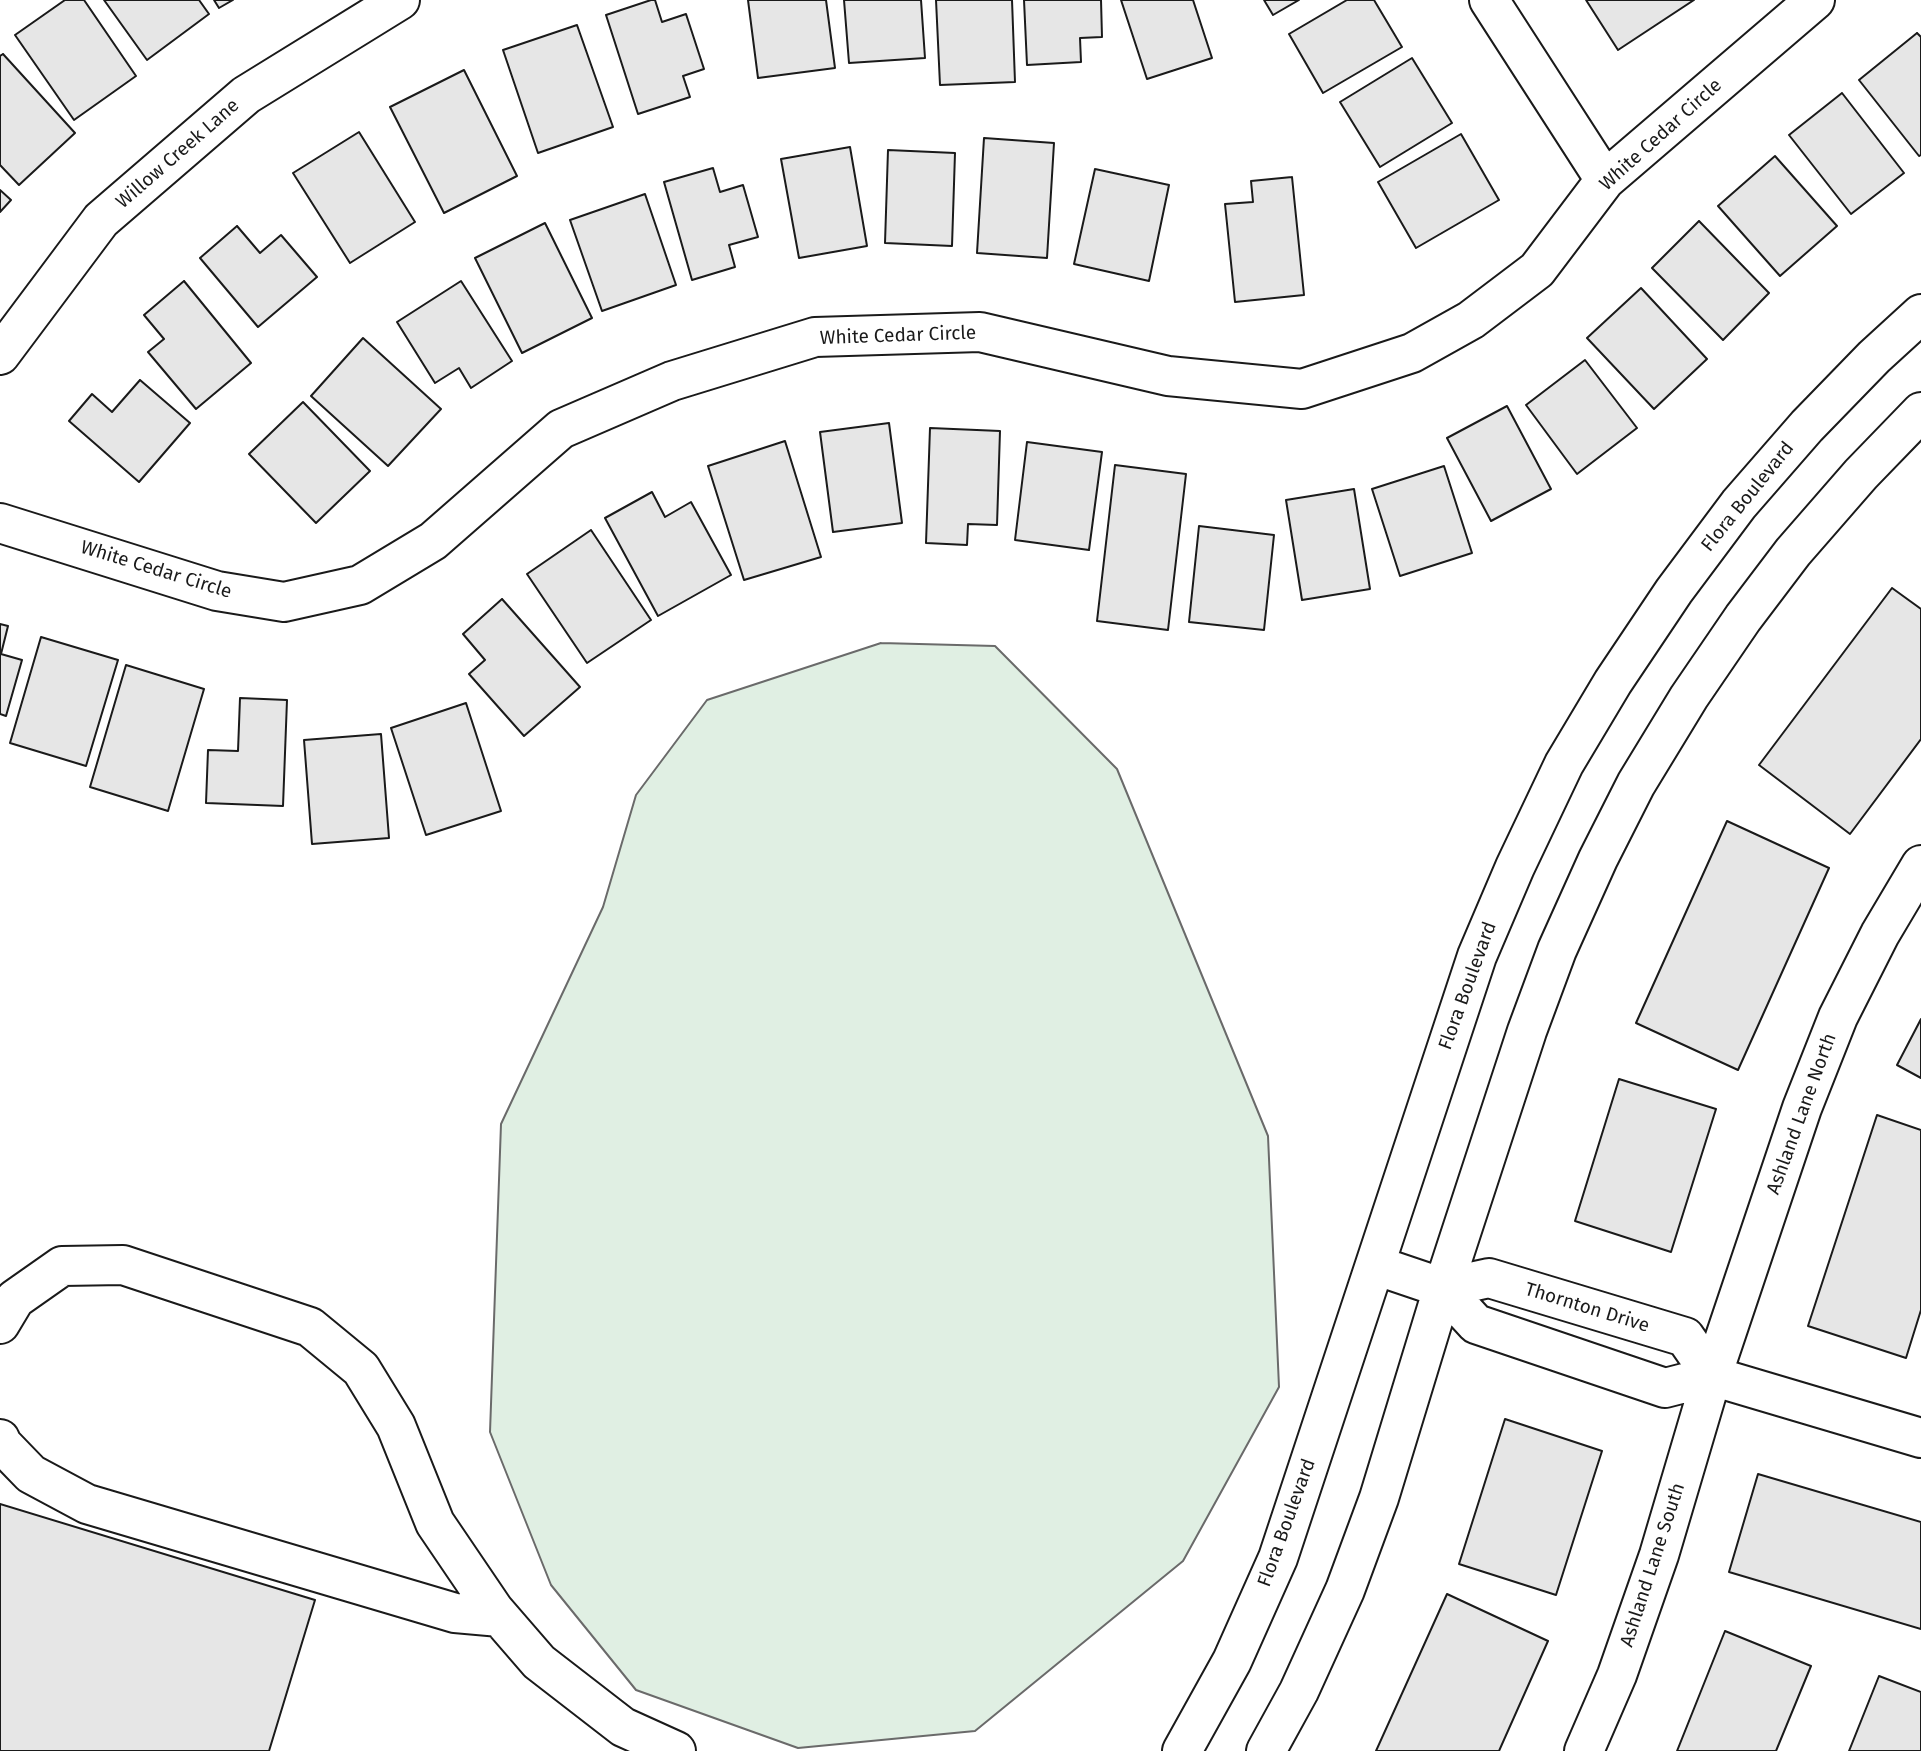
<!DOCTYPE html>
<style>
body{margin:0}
canvas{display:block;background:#fff}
</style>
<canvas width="1921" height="1751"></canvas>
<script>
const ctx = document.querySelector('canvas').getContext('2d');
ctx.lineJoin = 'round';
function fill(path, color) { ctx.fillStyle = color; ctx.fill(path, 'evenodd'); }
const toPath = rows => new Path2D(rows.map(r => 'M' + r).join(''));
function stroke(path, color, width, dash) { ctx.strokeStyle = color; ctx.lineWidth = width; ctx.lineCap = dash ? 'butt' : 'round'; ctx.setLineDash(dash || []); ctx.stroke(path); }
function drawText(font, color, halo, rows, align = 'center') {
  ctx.font = font + ' "Fira Sans",sans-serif'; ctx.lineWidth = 5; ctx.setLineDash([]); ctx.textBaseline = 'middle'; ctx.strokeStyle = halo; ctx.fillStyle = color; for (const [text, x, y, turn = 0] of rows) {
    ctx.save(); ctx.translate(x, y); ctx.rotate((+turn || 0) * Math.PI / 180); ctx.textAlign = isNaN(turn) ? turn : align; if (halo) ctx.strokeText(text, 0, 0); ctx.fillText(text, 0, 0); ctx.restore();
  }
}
const green = toPath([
 [881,643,995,646,1117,769,1268,1136,1279,1387,1183,1561,975,1731,798,1748,636,1690,551,1585,490,1432,501,1124,603,907,636,795,707,700,881,643]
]);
fill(green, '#e0efe3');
stroke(green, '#6a6a6a', 2);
const building = toPath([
 [65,0,84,0,136,76,74,120,15,35,65,0],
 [104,0,199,0,209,14,147,60,104,0],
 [214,0,233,0,219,8,214,0],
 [651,0,655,0,662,22,686,14,704,69,683,76,690,97,638,114,606,15,651,0],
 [748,0,826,0,835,68,758,78,748,0],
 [844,0,921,0,925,58,849,63,844,0],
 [936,0,1012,0,1015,82,940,85,936,0],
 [1024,0,1101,0,1102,37,1080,38,1081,62,1027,65,1024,0],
 [1121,0,1193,0,1212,58,1147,79,1121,0],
 [1264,0,1299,0,1273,15,1264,0],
 [1347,0,1374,0,1402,47,1323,93,1289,34,1347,0],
 [1586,0,1694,0,1618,50,1586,0],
 [577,25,613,127,538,153,503,50,577,25],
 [1917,33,1921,37,1921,155,1919,156,1859,80,1917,33],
 [3,54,75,133,19,185,0,165,0,56,3,54],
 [1412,58,1452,123,1380,167,1340,102,1412,58],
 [464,70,517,176,444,213,390,107,464,70],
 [1842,93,1904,173,1851,214,1789,135,1842,93],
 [359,132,415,222,350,263,293,173,359,132],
 [1461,134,1499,200,1416,248,1378,182,1461,134],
 [984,138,1054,143,1047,258,977,253,984,138],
 [850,147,867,246,799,258,781,159,850,147],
 [888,150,955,153,952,246,885,243,888,150],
 [1775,156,1837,226,1780,276,1718,206,1775,156],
 [713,168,720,192,743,185,758,237,729,245,735,267,692,280,664,182,713,168],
 [1095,169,1169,185,1149,281,1074,264,1095,169],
 [1292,177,1304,295,1235,302,1225,204,1253,202,1251,181,1292,177],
 [0,190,11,200,0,212,0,190],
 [645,194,676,285,602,311,570,220,645,194],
 [1699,221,1769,293,1723,340,1652,268,1699,221],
 [545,223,592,318,522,353,475,258,545,223],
 [237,226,260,253,281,235,317,277,258,327,200,258,237,226],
 [184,281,251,363,196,409,148,352,164,339,144,315,184,281],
 [461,281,512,361,471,388,459,368,435,383,397,322,461,281],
 [1641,288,1707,359,1654,409,1587,338,1641,288],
 [363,338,441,409,388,466,311,396,363,338],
 [1585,360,1637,428,1577,474,1526,405,1585,360],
 [140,380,190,423,139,482,69,421,92,394,112,412,140,380],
 [303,402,370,471,316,523,249,454,303,402],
 [1507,406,1551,489,1491,521,1447,438,1507,406],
 [889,423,902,523,833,532,820,432,889,423],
 [930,428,1000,431,997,525,968,524,967,545,926,543,930,428],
 [785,441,821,557,744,580,708,466,785,441],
 [1027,442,1102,452,1089,550,1015,540,1027,442],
 [1115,465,1186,474,1168,630,1097,621,1115,465],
 [1444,466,1472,553,1400,576,1372,489,1444,466],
 [1354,489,1370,589,1302,600,1286,500,1354,489],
 [652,492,665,517,691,502,731,575,658,616,605,518,652,492],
 [1199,526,1274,535,1264,630,1189,622,1199,526],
 [591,530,651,620,587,663,527,574,591,530],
 [1892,588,1921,609,1921,739,1850,834,1759,765,1892,588],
 [502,599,580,687,524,736,469,674,485,660,463,634,502,599],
 [0,624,8,626,1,654,22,660,6,716,0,714,0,624],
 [41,637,118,660,86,766,10,743,41,637],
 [126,665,204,689,168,811,90,787,126,665],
 [240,698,287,700,283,806,206,803,208,750,238,751,240,698],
 [466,703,501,811,426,835,391,728,466,703],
 [381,734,389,838,312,844,304,740,381,734],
 [1727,821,1829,868,1738,1070,1636,1023,1727,821],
 [1921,1019,1921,1078,1897,1065,1921,1019],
 [1619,1079,1716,1109,1671,1252,1575,1221,1619,1079],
 [1877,1115,1921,1130,1921,1310,1906,1358,1808,1326,1877,1115],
 [1505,1419,1602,1451,1556,1595,1459,1564,1505,1419],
 [1758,1474,1921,1522,1921,1629,1729,1572,1758,1474],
 [0,1504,315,1600,269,1751,0,1751,0,1504],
 [1447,1594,1548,1641,1499,1751,1376,1751,1447,1594],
 [1725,1631,1811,1666,1776,1751,1677,1751,1725,1631],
 [1879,1676,1921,1692,1921,1751,1849,1751,1879,1676]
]);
fill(building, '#e6e6e6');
stroke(building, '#1a1a1a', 2);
const minor = toPath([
 [1489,0,1605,180],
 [0,355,101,220,246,95,400,0],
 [0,523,217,591,284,602,360,585,433,541,561,429,672,381,815,337,980,332,1168,376,1302,389,1412,353,1471,320,1537,270,1605,180,1815,0],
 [1375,1265,1443,1288,1476,1324,1665,1388,1712,1376,1921,1438],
 [1443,1288,1489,1278,1685,1337,1712,1376],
 [0,1324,15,1299,62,1266,123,1265,310,1327,361,1369,396,1426,435,1523,494,1610,539,1662,623,1727,676,1751],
 [0,1439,2,1444,31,1474,87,1504,455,1613,500,1617],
 [1182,1751,1232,1661,1278,1558,1477,956,1515,867,1564,764,1613,682,1674,591,1739,504,1807,426,1874,357,1921,314],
 [1266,1751,1299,1691,1345,1590,1379,1498,1443,1288,1527,1031,1557,950,1598,859,1636,784,1689,697,1743,618,1793,552,1861,474,1921,412],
 [1584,1751,1617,1675,1659,1555,1712,1376,1802,1108,1838,1017,1880,934,1921,865]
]);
stroke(minor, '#1a1a1a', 42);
stroke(minor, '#fff', 38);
drawText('19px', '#1a1a1a', '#fff', [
 ["White Cedar Circle",1661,135,-42],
 ["Willow Creek Lane",178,154,-41],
 ["White Cedar Circle",898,336,-2],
 ["Flora Boulevard",1748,497,-51],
 ["White Cedar Circle",156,570,17],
 ["Flora Boulevard",1468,986,-70],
 ["Ashland Lane North",1802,1114,-70],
 ["Thornton Drive",1587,1308,17],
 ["Flora Boulevard",1287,1523,-70],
 ["Ashland Lane South",1653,1565,-72]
]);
</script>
